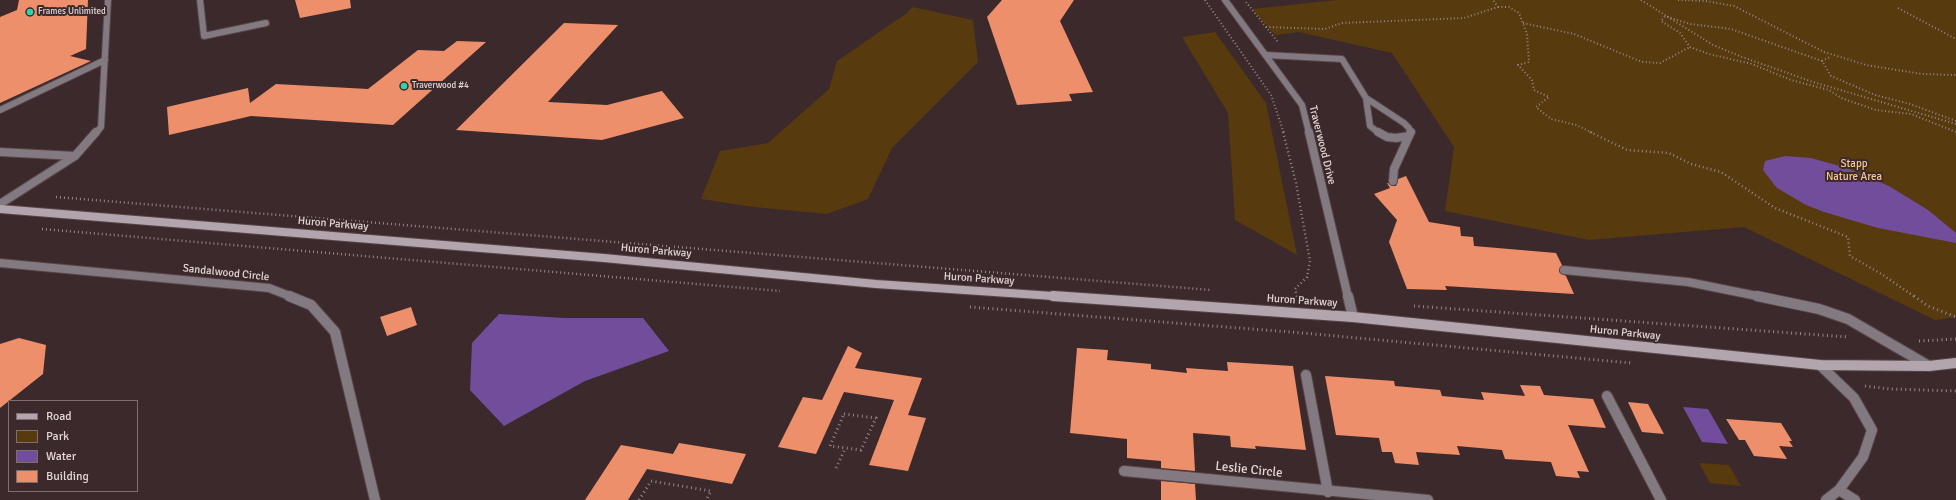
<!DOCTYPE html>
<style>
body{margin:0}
#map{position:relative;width:1956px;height:500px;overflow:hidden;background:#3c292c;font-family:Signika,sans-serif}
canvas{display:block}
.legend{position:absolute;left:8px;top:400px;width:130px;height:92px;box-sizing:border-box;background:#3c292c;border:1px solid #7e6e70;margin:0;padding:5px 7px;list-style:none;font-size:12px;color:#e2d5d6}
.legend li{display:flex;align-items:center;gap:8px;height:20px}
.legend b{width:20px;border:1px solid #7e6e70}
</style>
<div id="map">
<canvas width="1956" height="500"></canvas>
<ul class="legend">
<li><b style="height:5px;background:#b2a5ae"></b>Road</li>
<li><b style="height:11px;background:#573a0d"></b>Park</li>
<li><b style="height:11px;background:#724d9b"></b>Water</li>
<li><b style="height:11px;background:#ed8f6b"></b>Building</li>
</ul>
</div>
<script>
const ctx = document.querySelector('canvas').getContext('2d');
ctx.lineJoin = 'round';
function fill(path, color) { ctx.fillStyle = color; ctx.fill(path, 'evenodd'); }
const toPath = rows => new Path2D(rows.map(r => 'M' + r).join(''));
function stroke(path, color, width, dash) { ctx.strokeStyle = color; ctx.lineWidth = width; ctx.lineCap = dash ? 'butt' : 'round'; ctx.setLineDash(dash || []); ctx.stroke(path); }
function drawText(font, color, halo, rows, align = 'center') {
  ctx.font = font + ' Signika,sans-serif'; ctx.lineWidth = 4; ctx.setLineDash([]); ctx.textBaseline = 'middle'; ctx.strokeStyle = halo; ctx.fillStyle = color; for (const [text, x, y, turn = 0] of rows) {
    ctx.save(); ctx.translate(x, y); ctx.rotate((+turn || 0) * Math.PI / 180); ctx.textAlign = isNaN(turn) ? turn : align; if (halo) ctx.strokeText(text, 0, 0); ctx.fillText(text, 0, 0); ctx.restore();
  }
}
fill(toPath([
 [1337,0,1956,0,1956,317,1935,320,1744,227,1589,240,1445,211,1454,147,1392,53,1299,32,1275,35,1252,9],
 [912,7,973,20,978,62,892,148,868,199,827,214,754,207,701,199,720,151,768,143,829,89,837,61,907,13],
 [1215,32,1266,103,1297,255,1235,220,1228,113,1182,37],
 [1699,463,1729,465,1741,486,1710,483]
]), '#573a0d');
fill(toPath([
 [1785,156,1811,158,1847,168,1889,186,1928,210,1956,233,1956,243,1878,228,1824,212,1806,205,1777,188,1763,170,1765,161],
 [499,314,564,318,643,318,669,351,585,381,504,426,470,390,472,343],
 [1683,407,1708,409,1728,444,1702,442]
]), '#724d9b');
fill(toPath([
 [19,0,88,0,86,49,70,56,91,61,0,103,0,17,17,10],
 [295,0,350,0,351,8,300,18],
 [1002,0,1074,0,1060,21,1093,92,1069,94,1072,101,1017,105,987,17],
 [564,23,618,25,548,102,607,105,662,91,684,118,602,140,456,130],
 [457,41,486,42,393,125,251,116,169,135,167,107,248,88,250,103,276,84,368,89,418,50,444,51],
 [1406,176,1429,222,1460,227,1461,236,1473,237,1474,246,1556,253,1562,265,1559,272,1566,276,1574,294,1445,286,1447,290,1407,289,1389,242,1397,220,1374,194,1390,188,1387,183,1388,183,1392,186,1396,186,1398,179],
 [411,307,417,325,387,336,380,317],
 [19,338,46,345,43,374,0,408,0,344],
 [848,346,862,353,855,368,922,378,908,415,926,418,908,471,869,465,894,400,844,392,816,454,778,447,803,397,822,400],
 [1077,348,1108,350,1107,360,1151,364,1151,369,1187,373,1186,368,1228,371,1227,362,1293,366,1306,450,1255,446,1256,449,1231,447,1230,436,1193,433,1195,471,1161,468,1161,461,1127,458,1127,439,1070,433],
 [1325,376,1394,381,1395,386,1440,390,1442,396,1484,400,1481,392,1525,396,1520,385,1540,386,1544,395,1593,399,1606,428,1568,425,1589,472,1577,471,1580,478,1556,476,1551,462,1505,459,1502,450,1457,446,1460,455,1416,452,1419,465,1395,463,1392,452,1382,452,1379,438,1336,435],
 [1628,402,1648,404,1664,434,1642,432],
 [1726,419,1781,423,1792,441,1789,441,1793,447,1779,446,1787,459,1754,456,1745,440,1739,440],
 [679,443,746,454,732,484,647,469,628,500,585,500,621,445,673,454],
 [1161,481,1195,484,1196,500,1161,500]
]), '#ed8f6b');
const laneFar2 = toPath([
 [200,0,204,36,266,23],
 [1266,55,1342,59,1366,98],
 [1366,98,1404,123,1409,128,1410,133],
 [1366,98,1370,126,1379,133],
 [0,110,105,60],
 [96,133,101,127,108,0]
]);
const laneFar1 = toPath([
 [1378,132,1387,137,1396,138,1409,136,1411,132],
 [0,152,75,156],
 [1393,181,1394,169,1409,136],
 [0,204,75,156,96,132],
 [1564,270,1688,282,1762,297]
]);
const lane = toPath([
 [1757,296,1819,309,1848,319,1929,366],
 [1306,375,1328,492],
 [1607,396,1661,500],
 [1839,490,1855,500]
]);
const streetFar2 = toPath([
 [1225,0,1302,105,1309,133]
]);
const streetFar1 = toPath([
 [1309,132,1348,297],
 [0,263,269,288,292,297]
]);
const street = toPath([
 [289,296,311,305,335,332,375,500],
 [1348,296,1353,317],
 [1820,365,1854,398,1872,430,1863,457,1839,490,1826,500],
 [1124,471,1428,500]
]);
const secondaryFar1 = toPath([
 [0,209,604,258,876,284,1068,297]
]);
const secondary = toPath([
 [1053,296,1353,317,1820,365,1929,366,1956,363]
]);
stroke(laneFar2, '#574547', 8);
stroke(laneFar1, '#574547', 10);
stroke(lane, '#574547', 12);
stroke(streetFar2, '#574547', 8);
stroke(streetFar1, '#574547', 10);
stroke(street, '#574547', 12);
stroke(secondaryFar1, '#574547', 10);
stroke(secondary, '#574547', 12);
stroke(toPath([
 [1205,0,1271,95,1284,133],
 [1641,0,1713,45,1742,57,1813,82,1956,124],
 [1678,0,1706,1,1734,6,1824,52,1866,65,1922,74,1956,75],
 [1246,2,1278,42],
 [1498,7,1509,7,1519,13,1527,34,1529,62,1518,65,1532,80,1534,90,1549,97,1536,107,1551,119,1576,125,1593,133],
 [1898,8,1956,39],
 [1523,23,1574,34,1642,62,1660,63,1690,47],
 [1266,27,1325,29,1342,23,1464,18,1498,7,1493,0],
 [1822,61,1830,57],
 [1956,121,1910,104,1875,95,1831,76,1822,61,1731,29,1690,24,1665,16,1661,21,1680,33,1690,47,1709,54,1752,64,1791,80,1829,90,1841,98,1876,110,1911,114,1956,132]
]), '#968688', 2, [1, 2.5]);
stroke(toPath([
 [1283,132,1296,183,1310,261,1307,277,1295,289,1297,297],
 [1590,132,1627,150,1669,153,1691,164,1721,172,1775,208,1848,237,1850,256,1883,275,1915,297],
 [56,197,1211,290],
 [42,229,780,291]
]), '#968688', 2.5, [1, 3]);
stroke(toPath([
 [1914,296,1928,306,1956,317],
 [1414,306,1848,337],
 [970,307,1303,333,1631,363],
 [1919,341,1956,339],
 [1865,386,1890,389,1956,391],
 [844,414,876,418,861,450,830,446,844,414],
 [836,468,845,449],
 [639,500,651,481,711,491,706,500]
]), '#968688', 3, [1, 3.5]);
stroke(laneFar2, '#827a80', 6);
stroke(laneFar1, '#827a80', 8);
stroke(lane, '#827a80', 10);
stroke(streetFar2, '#827a80', 6);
stroke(streetFar1, '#827a80', 8);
stroke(street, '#827a80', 10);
stroke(secondaryFar1, '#b2a5ae', 8);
stroke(secondary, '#b2a5ae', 10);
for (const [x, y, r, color] of [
 [30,12,4,"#2fd4aa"],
 [404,86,4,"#2fd4aa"]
]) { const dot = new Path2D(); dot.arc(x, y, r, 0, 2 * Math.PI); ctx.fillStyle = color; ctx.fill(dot); stroke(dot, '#3c292c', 1.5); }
drawText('9px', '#e2d5d6', '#3c292c', [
 ["Frames Unlimited",38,12],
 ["Traverwood #4",412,86]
], 'left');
drawText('11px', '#e2d5d6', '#3c292c', [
 ["Traverwood Drive",1322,145,76],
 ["Huron Parkway",333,224,5],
 ["Huron Parkway",656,251,5],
 ["Sandalwood Circle",226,273,6],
 ["Huron Parkway",979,279,4],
 ["Huron Parkway",1302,301,4],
 ["Huron Parkway",1625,333,6]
]);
drawText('11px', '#f6c88b', '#3c292c', [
 ["Stapp",1854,164],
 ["Nature Area",1854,177]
]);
drawText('13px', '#e2d5d6', '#3c292c', [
 ["Leslie Circle",1249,470,6]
]);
</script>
